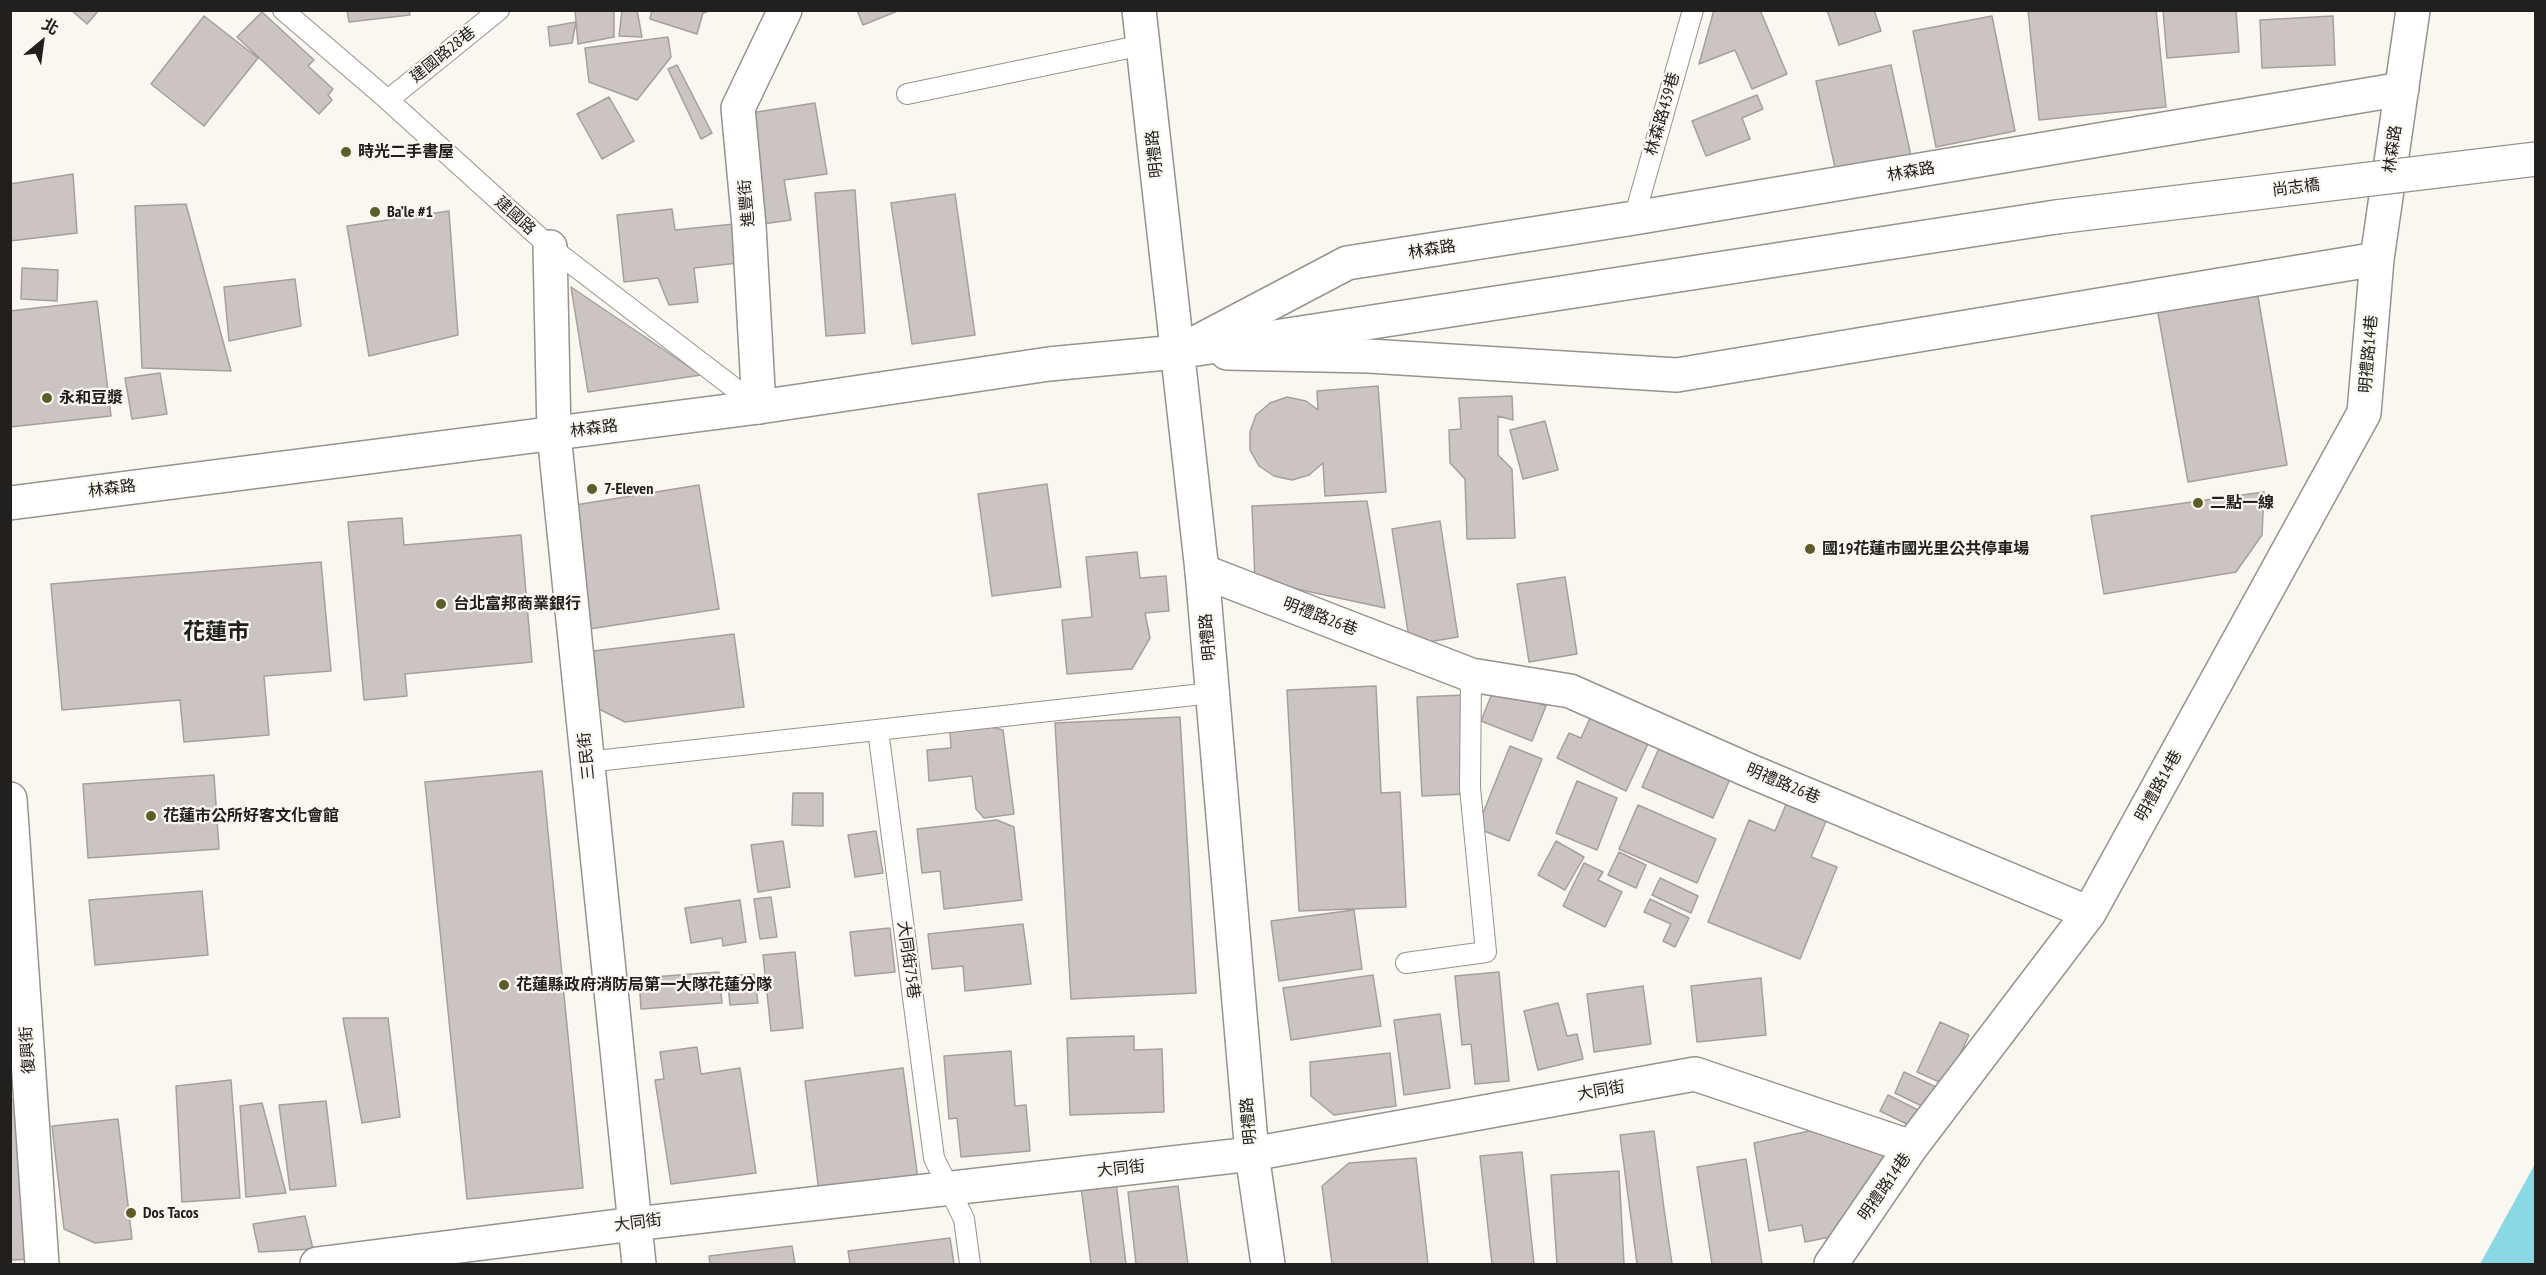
<!DOCTYPE html>
<meta charset="utf-8">
<style>
body{margin:0}
#map{position:relative;width:2546px;height:1275px;overflow:hidden;background:#f9f7f0;font-family:"PT Sans Narrow","Noto Sans TC",sans-serif}
canvas{display:block}
.frame{position:absolute;inset:0;border:12px solid #21201e;pointer-events:none}
.north{position:absolute;left:12px;top:12px;width:60px;height:60px;-webkit-text-stroke:4px #f9f7f0;paint-order:stroke;rotate:29deg;font-size:16px;font-weight:700;line-height:24px;text-align:center;color:#21201e}
.north::after{content:'';display:block;margin:auto;width:21px;height:27px;background:#21201e;clip-path:polygon(50% 0,100% 100%,50% 72%,0 100%)}
</style>
<div id="map">
<canvas width="2546" height="1275"></canvas>
<div class="frame"></div>
<div class="north">北</div>
</div>
<script>
const ctx = document.querySelector('canvas').getContext('2d');
ctx.lineJoin = 'round';
function fill(path, color) { ctx.fillStyle = color; ctx.fill(path, 'evenodd'); }
const toPath = rows => new Path2D(rows.map(r => 'M' + r).join(''));
function stroke(path, color, width, dash) { ctx.strokeStyle = color; ctx.lineWidth = width; ctx.lineCap = dash ? 'butt' : 'round'; ctx.setLineDash(dash || []); ctx.stroke(path); }
function drawText(font, color, halo, rows, align = 'center') {
  ctx.font = font + ' "PT Sans Narrow","Noto Sans TC",sans-serif'; ctx.lineWidth = 4.5; ctx.setLineDash([]); ctx.textBaseline = 'middle'; ctx.strokeStyle = halo; ctx.fillStyle = color; for (const [text, x, y, turn = 0] of rows) {
    ctx.save(); ctx.translate(x, y); ctx.rotate((+turn || 0) * Math.PI / 180); ctx.textAlign = isNaN(turn) ? turn : align; if (halo) ctx.strokeText(text, 0, 0); ctx.fillText(text, 0, 0); ctx.restore();
  }
}
fill(toPath([
 [2535,1164,2535,1264,2480,1264]
]), '#8bd8e5');
const building = toPath([
 [71,10,99,10,87,24,71,10],
 [347,10,409,10,410,15,349,22,347,10],
 [575,10,614,10,614,37,578,44,575,10],
 [622,10,637,10,642,37,619,36,622,10],
 [652,10,712,10,703,13,697,34,650,19,652,10],
 [857,10,900,10,863,25,857,10],
 [1714,10,1760,10,1787,74,1752,89,1735,50,1699,64,1714,10],
 [1827,10,1874,10,1881,31,1839,45,1827,10],
 [2028,10,2156,10,2166,107,2039,120,2028,10],
 [2163,10,2236,10,2239,52,2167,58,2163,10],
 [262,12,314,60,308,66,333,89,328,95,332,100,319,114,237,37,262,12],
 [204,16,258,58,204,126,151,84,204,16],
 [1992,16,2015,131,1936,147,1913,31,1992,16],
 [2333,16,2335,65,2262,68,2260,20,2333,16],
 [576,22,572,43,550,46,548,27,576,22],
 [668,37,671,57,637,100,589,82,585,48,668,37],
 [677,65,712,133,701,139,668,69,677,65],
 [1891,65,1911,156,1836,172,1816,81,1891,65],
 [1757,95,1763,109,1742,118,1750,139,1706,156,1692,121,1757,95],
 [609,97,634,141,602,159,577,114,609,97],
 [815,103,827,174,784,180,791,220,749,226,731,116,815,103],
 [73,174,77,233,10,241,10,184,73,174],
 [855,190,865,333,826,336,815,193,855,190],
 [955,194,975,335,912,344,891,203,955,194],
 [186,204,231,371,142,368,135,206,186,204],
 [672,209,675,230,734,224,738,263,694,268,698,302,669,305,658,278,624,282,617,215,672,209],
 [449,211,458,335,369,356,347,226,449,211],
 [22,268,58,270,57,301,21,299,22,268],
 [295,279,301,326,229,341,224,287,295,279],
 [2256,285,2287,465,2188,482,2156,302,2256,285],
 [571,287,701,375,588,392,571,287],
 [97,301,111,416,10,427,10,311,97,301],
 [160,373,167,414,132,419,125,378,160,373],
 [1378,386,1386,492,1325,496,1323,463,1309,475,1292,480,1274,476,1259,466,1250,450,1250,432,1256,415,1270,403,1287,397,1306,401,1318,410,1317,391,1378,386],
 [1512,396,1513,420,1498,416,1498,455,1512,469,1515,538,1467,539,1465,479,1450,463,1449,430,1461,429,1459,398,1512,396],
 [1545,421,1558,470,1523,479,1510,430,1545,421],
 [1047,484,1061,587,992,596,978,494,1047,484],
 [699,485,719,609,583,630,563,507,699,485],
 [2264,492,2262,535,2236,572,2104,594,2091,516,2264,492],
 [1367,501,1385,608,1255,580,1252,506,1367,501],
 [402,518,404,545,521,535,532,662,405,674,407,696,364,700,348,522,402,518],
 [1440,521,1458,637,1410,645,1392,529,1440,521],
 [1137,552,1140,578,1166,576,1169,611,1145,613,1150,638,1132,669,1067,674,1062,620,1092,617,1086,557,1137,552],
 [321,562,331,671,264,676,269,735,184,742,180,700,62,710,51,584,321,562],
 [1565,577,1577,654,1529,662,1517,584,1565,577],
 [734,634,744,707,625,722,593,706,585,652,734,634],
 [1376,686,1381,793,1400,792,1406,907,1299,911,1287,690,1376,686],
 [1495,686,1546,706,1532,741,1481,721,1495,686],
 [1464,695,1468,794,1422,796,1417,697,1464,695],
 [1596,705,1654,731,1626,791,1557,758,1569,733,1581,738,1596,705],
 [1180,717,1196,993,1071,999,1055,723,1180,717],
 [991,727,1003,730,1014,814,984,818,976,809,972,776,929,781,927,750,951,748,950,732,991,727],
 [1663,739,1734,770,1713,818,1642,787,1663,739],
 [1510,746,1542,759,1509,841,1477,828,1510,746],
 [542,771,583,1188,467,1199,425,782,542,771],
 [214,775,219,849,88,858,83,784,214,775],
 [1577,781,1617,798,1597,850,1556,833,1577,781],
 [793,793,823,793,823,826,792,825,793,793],
 [1787,802,1827,819,1811,857,1837,867,1800,959,1708,922,1749,820,1775,831,1787,802],
 [1638,805,1716,839,1697,883,1619,849,1638,805],
 [997,820,1014,827,1022,900,944,909,940,871,922,873,917,829,997,820],
 [876,831,883,873,855,877,848,835,876,831],
 [783,841,790,887,758,892,751,845,783,841],
 [1556,841,1584,857,1565,890,1538,875,1556,841],
 [1619,852,1646,865,1636,888,1608,875,1619,852],
 [1584,863,1603,872,1598,880,1622,892,1605,927,1563,906,1584,863],
 [1660,878,1698,896,1691,913,1652,895,1660,878],
 [202,891,208,955,95,965,89,900,202,891],
 [771,897,777,937,760,939,754,899,771,897],
 [1650,899,1689,918,1675,947,1663,941,1671,924,1644,912,1650,899],
 [740,900,746,942,723,946,722,938,691,943,685,908,740,900],
 [1354,910,1362,969,1279,981,1271,921,1354,910],
 [1023,924,1031,984,965,991,963,966,932,969,928,934,1023,924],
 [890,928,895,972,855,976,850,932,890,928],
 [795,952,803,1028,771,1031,763,955,795,952],
 [719,972,722,1003,641,1009,639,978,719,972],
 [1499,972,1509,1081,1475,1084,1471,1044,1462,1045,1455,976,1499,972],
 [754,974,758,1003,730,1005,727,976,754,974],
 [1373,975,1381,1026,1291,1040,1283,988,1373,975],
 [1761,978,1766,1035,1697,1042,1691,986,1761,978],
 [1643,986,1651,1044,1594,1052,1587,994,1643,986],
 [1558,1003,1567,1036,1577,1034,1583,1059,1538,1070,1524,1011,1558,1003],
 [1440,1014,1450,1088,1404,1095,1394,1020,1440,1014],
 [343,1018,388,1018,400,1117,362,1123,343,1018],
 [1940,1022,1969,1035,1946,1085,1917,1072,1940,1022],
 [1134,1036,1134,1050,1162,1049,1164,1112,1070,1115,1067,1038,1134,1036],
 [697,1047,701,1074,740,1068,756,1173,671,1184,655,1080,664,1079,660,1052,697,1047],
 [1011,1051,1015,1106,1026,1105,1030,1151,961,1157,957,1118,949,1119,944,1056,1011,1051],
 [1390,1053,1396,1106,1334,1115,1311,1096,1310,1062,1390,1053],
 [903,1068,918,1179,819,1192,805,1081,903,1068],
 [1904,1072,1936,1087,1926,1108,1895,1093,1904,1072],
 [231,1080,240,1198,182,1202,176,1086,231,1080],
 [1888,1095,1918,1110,1911,1126,1880,1111,1888,1095],
 [19,1099,36,1259,10,1260,10,1100,19,1099],
 [326,1101,336,1186,290,1190,279,1105,326,1101],
 [262,1103,286,1193,246,1197,240,1106,262,1103],
 [118,1119,132,1239,95,1243,64,1229,52,1126,118,1119],
 [1832,1126,1885,1153,1867,1195,1845,1234,1805,1242,1802,1225,1769,1231,1754,1143,1832,1126],
 [1654,1131,1664,1209,1672,1264,1637,1264,1620,1135,1654,1131],
 [1522,1152,1534,1264,1492,1264,1480,1156,1522,1152],
 [1416,1158,1428,1264,1332,1264,1322,1186,1349,1163,1416,1158],
 [1746,1159,1762,1264,1712,1264,1697,1167,1746,1159],
 [1619,1171,1624,1264,1557,1264,1551,1175,1619,1171],
 [1116,1182,1126,1264,1091,1264,1081,1187,1116,1182],
 [1178,1186,1188,1264,1136,1264,1128,1192,1178,1186],
 [305,1216,313,1249,259,1252,253,1224,305,1216],
 [950,1238,954,1264,850,1264,848,1251,950,1238],
 [792,1246,795,1264,710,1264,709,1256,792,1246]
]);
fill(building, '#ccc4c2');
stroke(building, '#a69f9d', 1.5);
const service = toPath([
 [283,10,388,100,550,247,759,407],
 [907,94,1143,45],
 [388,100,499,10],
 [1634,218,1693,10],
 [878,730,934,1158,964,1219,970,1264],
 [587,762,1212,693],
 [1406,963,1486,952,1470,788,1471,675]
]);
const minor = toPath([
 [550,247,554,434,639,1264],
 [1184,349,1347,263,1634,218,2402,89],
 [1227,353,1369,356,1677,375,2377,259,2413,10],
 [759,407,749,226,738,108,785,10],
 [1202,571,1471,675,1570,691,1748,770,2089,913],
 [10,799,42,1264],
 [317,1264,634,1224,1252,1154,1695,1074,1911,1147],
 [1831,1264,1911,1147,2089,913,2364,413,2377,259]
]);
const tertiary = toPath([
 [1139,10,1202,571,1252,1154,1268,1264],
 [10,503,759,407,1049,364,1177,352,2056,217]
]);
stroke(service, '#95938d', 22);
stroke(minor, '#95938d', 36);
stroke(tertiary, '#95938d', 36);
stroke(service, '#fff', 20);
stroke(minor, '#fff', 33);
stroke(tertiary, '#fff', 33);
const tertiaryBridge = toPath([
 [2056,217,2536,159]
]);
stroke(tertiaryBridge, '#95938d', 36, []);
stroke(tertiaryBridge, '#fff', 33);
for (const [x, y, r, color] of [
 [346,152,6,"#5e5d2a"],
 [375,212,6,"#5e5d2a"],
 [47,398,6,"#5e5d2a"],
 [592,489,6,"#5e5d2a"],
 [2198,503,6,"#5e5d2a"],
 [1810,549,6,"#5e5d2a"],
 [441,604,6,"#5e5d2a"],
 [151,816,6,"#5e5d2a"],
 [504,985,6,"#5e5d2a"],
 [131,1213,6,"#5e5d2a"]
]) { const dot = new Path2D(); dot.arc(x, y, r, 0, 2 * Math.PI); ctx.fillStyle = color; ctx.fill(dot); stroke(dot, '#f9f7f0', 2); }
drawText('16px', '#21201e', '#f9f7f0', [
 ["建國路28巷",443,55,-39],
 ["林森路439巷",1663,114,-74],
 ["林森路",2393,149,-82],
 ["明禮路",1155,154,-96],
 ["林森路",1911,172,-10],
 ["尚志橋",2296,188,-7],
 ["進豐街",747,203,-95],
 ["建國路",515,216,42],
 ["林森路",1432,250,-9],
 ["明禮路14巷",2369,354,-85],
 ["林森路",594,429,-7],
 ["林森路",112,489,-7],
 ["明禮路26巷",1320,617,21],
 ["明禮路",1208,637,-95],
 ["三民街",587,756,-96],
 ["明禮路26巷",1783,784,23],
 ["明禮路14巷",2159,786,-61],
 ["大同街75巷",908,960,82],
 ["復興街",28,1050,-94],
 ["大同街",1601,1091,-10],
 ["明禮路",1249,1121,-95],
 ["大同街",1121,1169,-6],
 ["明禮路14巷",1885,1187,-55],
 ["大同街",638,1223,-7]
]);
drawText('bold 16px', '#21201e', '#f9f7f0', [
 ["時光二手書屋",358,152],
 ["Ba’le #1",387,212],
 ["永和豆漿",59,398],
 ["7-Eleven",604,489],
 ["二點一線",2210,503],
 ["國19花蓮市國光里公共停車場",1822,549],
 ["台北富邦商業銀行",453,604],
 ["花蓮市公所好客文化會館",163,816],
 ["花蓮縣政府消防局第一大隊花蓮分隊",516,985],
 ["Dos Tacos",143,1213]
], 'left');
drawText('bold 22px', '#21201e', '#f9f7f0', [
 ["花蓮市",216,633]
]);
</script>
